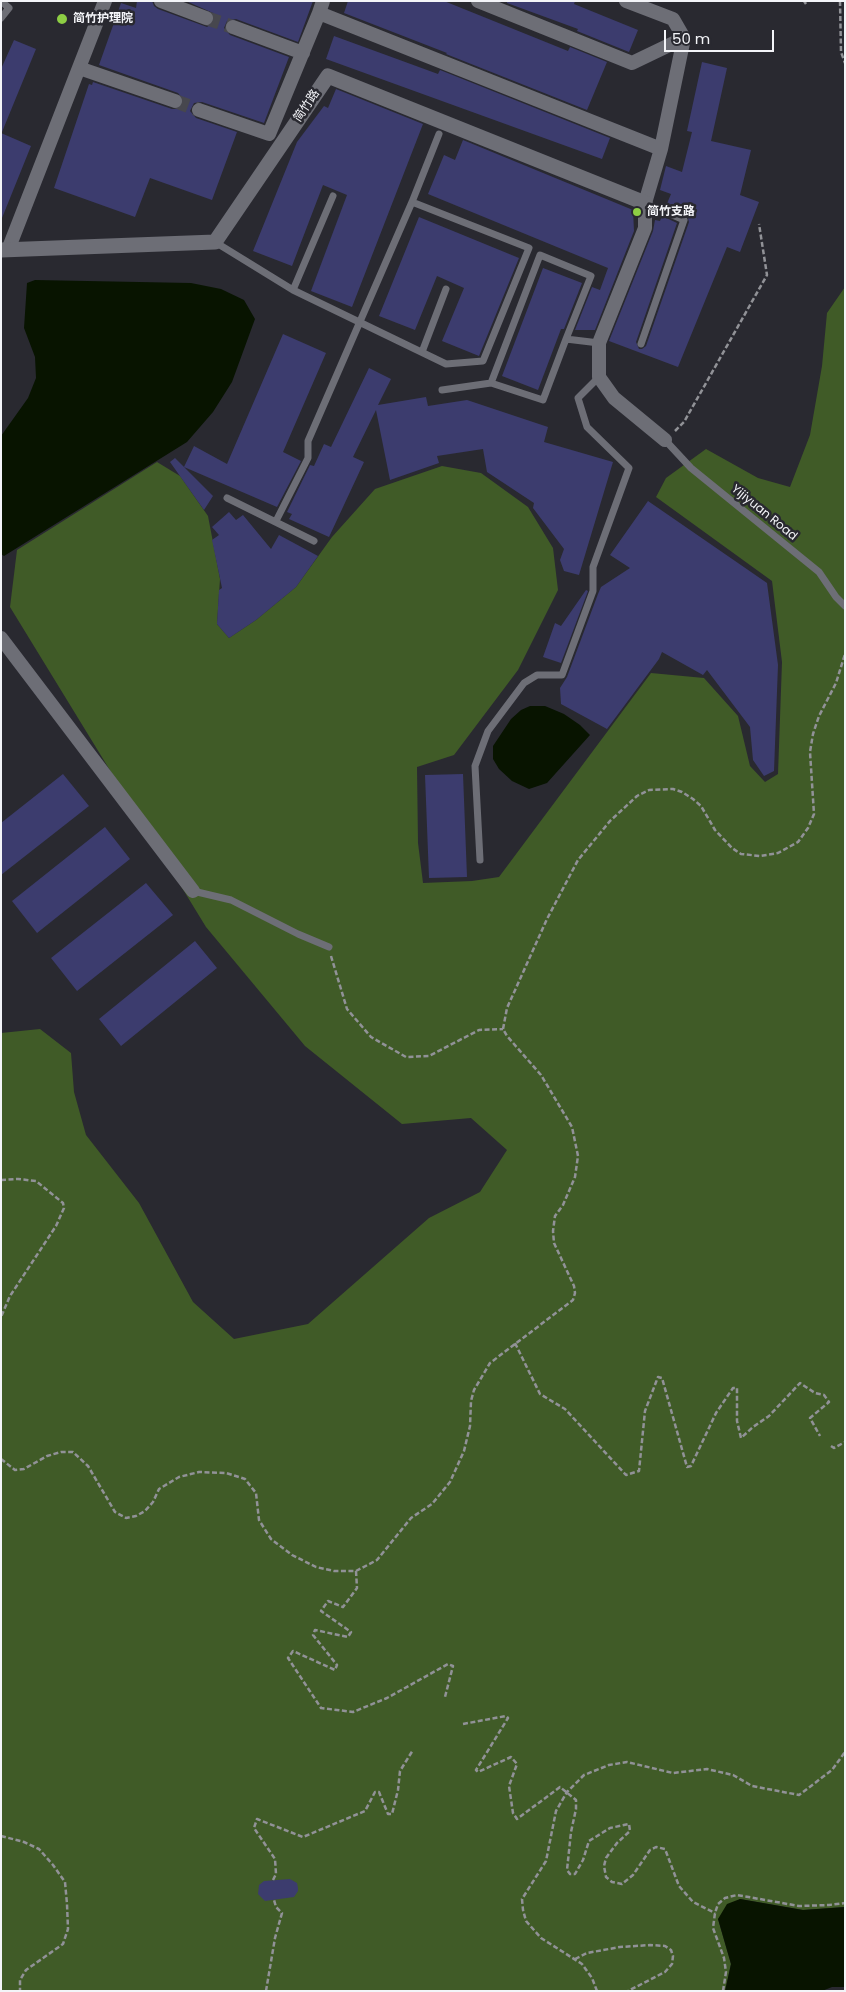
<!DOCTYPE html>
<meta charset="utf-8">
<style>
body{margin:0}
#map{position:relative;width:846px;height:1992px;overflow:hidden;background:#292930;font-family:Poppins,sans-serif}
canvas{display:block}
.frame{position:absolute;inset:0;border:2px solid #f3f4f8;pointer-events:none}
.scale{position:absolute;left:664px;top:30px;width:110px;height:22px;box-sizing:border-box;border:2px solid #f3f4f8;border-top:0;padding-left:6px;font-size:15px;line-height:18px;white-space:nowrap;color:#f3f4f8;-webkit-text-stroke:4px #292930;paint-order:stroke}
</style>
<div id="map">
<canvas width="846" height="1992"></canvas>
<div class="frame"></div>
<div class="scale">50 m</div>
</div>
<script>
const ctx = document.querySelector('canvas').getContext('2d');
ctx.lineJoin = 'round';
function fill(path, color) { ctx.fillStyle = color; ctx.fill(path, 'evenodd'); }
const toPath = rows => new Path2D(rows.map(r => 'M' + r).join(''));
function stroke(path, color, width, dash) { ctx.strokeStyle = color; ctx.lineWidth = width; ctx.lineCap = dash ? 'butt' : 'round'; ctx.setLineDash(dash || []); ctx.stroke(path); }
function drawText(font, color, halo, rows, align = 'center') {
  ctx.font = font + ' Poppins,"Noto Sans SC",sans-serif'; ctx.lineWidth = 5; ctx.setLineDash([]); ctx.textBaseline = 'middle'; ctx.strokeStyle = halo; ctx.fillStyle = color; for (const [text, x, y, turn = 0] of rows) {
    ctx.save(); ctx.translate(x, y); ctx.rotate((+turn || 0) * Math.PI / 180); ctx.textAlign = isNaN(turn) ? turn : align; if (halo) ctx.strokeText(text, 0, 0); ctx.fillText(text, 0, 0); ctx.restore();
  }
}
fill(toPath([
 [845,287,845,1907,803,1910,740,1899,718,1919,731,1964,725,1991,1,1991,1,1033,40,1029,71,1053,74,1092,86,1135,139,1203,193,1302,234,1339,308,1324,429,1218,480,1192,507,1150,471,1118,402,1124,305,1046,206,927,10,607,17,550,157,462,180,476,208,516,220,579,217,624,229,638,256,620,296,587,332,537,375,489,442,466,481,473,528,507,553,548,558,590,518,670,454,755,417,767,418,843,423,883,472,881,499,877,651,673,704,678,738,716,750,766,765,782,778,774,782,662,772,581,656,497,666,478,706,449,758,478,790,487,810,435,822,366,827,313]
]), '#405b27');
fill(toPath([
 [35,280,191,283,221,289,244,300,255,319,232,382,213,412,187,442,4,556,1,554,1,436,28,398,36,378,35,357,24,328,27,283],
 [530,706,545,706,564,714,580,725,590,735,547,783,529,789,512,781,499,769,493,759,493,746,511,719,521,710],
 [740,1899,803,1910,845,1907,845,1987,832,1987,822,1991,725,1991,731,1964,718,1919,727,1904]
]), '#081400');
fill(toPath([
 [137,1,152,1,154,6,158,9,207,27,214,22,213,13,186,1,313,1,298,42,236,19,227,21,224,28,230,35,289,57,264,123,202,102,194,103,190,111,196,118,237,132,212,200,150,178,135,217,54,188,89,84,92,85,93,82,172,109,177,109,183,104,183,99,178,93,99,65,121,3,136,8],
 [348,1,444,1,568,51,570,47,607,62,587,110,446,54,447,53,344,13],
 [507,1,575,1,574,4,638,30,629,52,577,31,578,29,507,3],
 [334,36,438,74,440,70,610,138,602,159,326,59],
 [14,40,36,49,2,132,1,69],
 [702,62,727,68,711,141,751,150,740,195,759,202,740,252,727,247,678,367,609,341,653,231,655,220,660,221,662,216,677,223,636,342,639,349,642,349,646,346,689,222,687,215,666,206,671,194,660,190,666,166,682,172,692,132,687,131],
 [336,89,423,124,352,307,311,291,347,195,323,185,292,266,253,251,297,142,324,106,328,108],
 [1,133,31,146,2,218,1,218],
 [463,140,633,210,634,231,595,330,575,330,592,287,600,290,608,268,428,194,444,155,455,160],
 [419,217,519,258,479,356,442,341,464,288,437,276,415,330,379,316],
 [543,268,582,283,564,329,561,329,538,390,502,376],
 [283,334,326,353,283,452,301,461,277,507,184,467,194,446,227,464],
 [369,368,391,379,378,405,426,397,428,406,467,400,548,427,544,442,613,462,579,575,564,571,560,560,564,549,533,508,534,503,487,472,483,449,437,456,439,463,390,480,376,410,353,457,364,462,329,537,289,519,292,514,287,512,310,465,314,466,324,444,331,447],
 [175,458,213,496,204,510,170,462],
 [648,501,767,583,778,665,774,771,764,776,753,760,750,727,707,670,703,675,662,652,659,659,607,729,561,704,560,688,567,677,598,594,601,587,630,568,610,555],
 [229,512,236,520,243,515,271,549,279,535,318,556,296,587,256,620,229,638,217,624,219,590,222,588,212,540,219,535,212,527],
 [586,590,588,591,561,663,543,657,555,623,561,626],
 [63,774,89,806,1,875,1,823],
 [463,774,467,877,429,878,425,775],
 [105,827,130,859,37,933,12,901],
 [146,883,173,915,77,991,51,958],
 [195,941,217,968,121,1046,99,1019],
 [290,1879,297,1883,298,1888,298,1891,294,1897,265,1901,258,1894,259,1885,264,1881]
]), '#3c3c6e');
stroke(toPath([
 [206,18,233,27],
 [175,101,199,110]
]), '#47474e', 14, [14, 7]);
stroke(toPath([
 [804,1,806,4],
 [840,1,841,52,845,63],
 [675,431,684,422,767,275,759,224],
 [331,956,347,1009,371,1037,406,1057,429,1056,479,1030,503,1029],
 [1,1180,18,1179,36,1181,63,1203,64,1208,56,1226,10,1296,1,1317],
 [515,1343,540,1394,565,1409,626,1475,639,1471,645,1411,658,1377,662,1378,687,1467,691,1466,716,1413,733,1388,737,1388,737,1421,741,1438,753,1427,769,1416,800,1383,815,1393,824,1395,829,1402,810,1418,820,1436],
 [831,1446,834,1448,845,1442],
 [1,1459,15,1470,24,1469,47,1456,61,1452,73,1452,88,1466,115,1512,126,1518,136,1516,145,1511,153,1502,159,1489,179,1477,199,1472,226,1473,245,1479,256,1493,259,1520,271,1539,292,1555,316,1567,334,1571,356,1571,377,1560,411,1518,432,1504,450,1482,464,1451,470,1426,471,1401,474,1390,490,1363,573,1300,575,1293,574,1286,554,1243,553,1231,555,1216,563,1205,575,1177,578,1156,572,1127,541,1075,507,1036,503,1029,507,1008,547,919,578,860,610,821,637,796,649,790,673,789,682,792,693,799,701,806,715,830,732,848,741,854,760,856,778,853,798,842,808,828,814,814,810,752,813,734,819,716,836,683,845,654],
 [356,1571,357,1588,343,1607,328,1601,321,1611,351,1632,348,1637,315,1630,313,1635,337,1665,335,1670,293,1651,288,1658,321,1708,353,1712,387,1698,448,1664,453,1666,445,1697],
 [463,1724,506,1716,508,1718,476,1770,478,1772,511,1757,517,1764,509,1786,513,1813,517,1819,560,1787,576,1800,576,1809,571,1832,567,1870,570,1874,575,1874,583,1860,589,1841,610,1828,629,1824,630,1831,617,1843,606,1858,604,1866,606,1877,612,1882,622,1884,633,1875,650,1850,656,1847,665,1849,679,1886,693,1902,715,1913],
 [1,1836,24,1842,39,1849,53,1865,65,1882,67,1904,68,1929,63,1944,26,1970,20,1980,20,1991],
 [273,1880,276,1874,275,1859,254,1828,257,1819,303,1837,365,1811,375,1792,379,1792,388,1814,392,1814,398,1790,400,1771,413,1750],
 [575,1959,587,1953,620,1947,650,1945,665,1946,671,1950,673,1956,672,1964,665,1972,628,1991],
 [266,1991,275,1938,282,1913,276,1907,274,1900],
 [597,1991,592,1978,582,1964,541,1938,526,1921,523,1910,522,1899,546,1861,556,1811,567,1792,584,1775,609,1765,627,1762,673,1773,707,1769,733,1775,752,1786,799,1795,832,1770,845,1752],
 [723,1991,726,1972,724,1958,713,1928,715,1913,718,1904,725,1898,737,1895,799,1906,829,1905,845,1903]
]), '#919297', 2.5, [5, 2.5]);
stroke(toPath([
 [1,18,9,8,1,1],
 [215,242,293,290,446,364,483,361,529,248,412,202],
 [293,290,333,196],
 [566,339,543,400,491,383,540,255,591,276,566,339,599,343],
 [641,344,684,220,645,203],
 [422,352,446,289],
 [442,390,491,383],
 [665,440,691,468,819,572,836,597,845,606],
 [227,498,314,541],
 [276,521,308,458,308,441,412,202,439,134],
 [480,860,475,766,488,731,524,683,537,675,562,675,593,591,593,567,629,468,587,427,578,398,599,377],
 [193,891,231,900,298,934,329,947]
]), '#6d6e76', 7);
stroke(toPath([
 [161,1,206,18],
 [323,1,319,13,661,149],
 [478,1,632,63,684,38],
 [626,1,673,19,684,38,661,149,645,203,645,228,599,343,599,377,614,398,665,440],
 [233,27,303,53],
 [79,68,175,101],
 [199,110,269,134,319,13],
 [8,250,105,1],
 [1,638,193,891]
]), '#6d6e76', 14);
stroke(toPath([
 [1,250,215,242,328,76,645,203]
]), '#6d6e76', 15);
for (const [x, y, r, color] of [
 [62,19,6,"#8dce44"],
 [637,212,5,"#8dce44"]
]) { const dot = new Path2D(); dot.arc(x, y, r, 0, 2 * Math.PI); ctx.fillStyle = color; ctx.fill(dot); stroke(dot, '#292930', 2); }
drawText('bold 12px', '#f3f4f8', '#292930', [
 ["简竹护理院",73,19],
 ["简竹支路",647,212]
], 'left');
drawText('12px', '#f3f4f8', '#292930', [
 ["简竹路",307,106,-56],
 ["Yijiyuan Road",764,513,39]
]);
</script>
